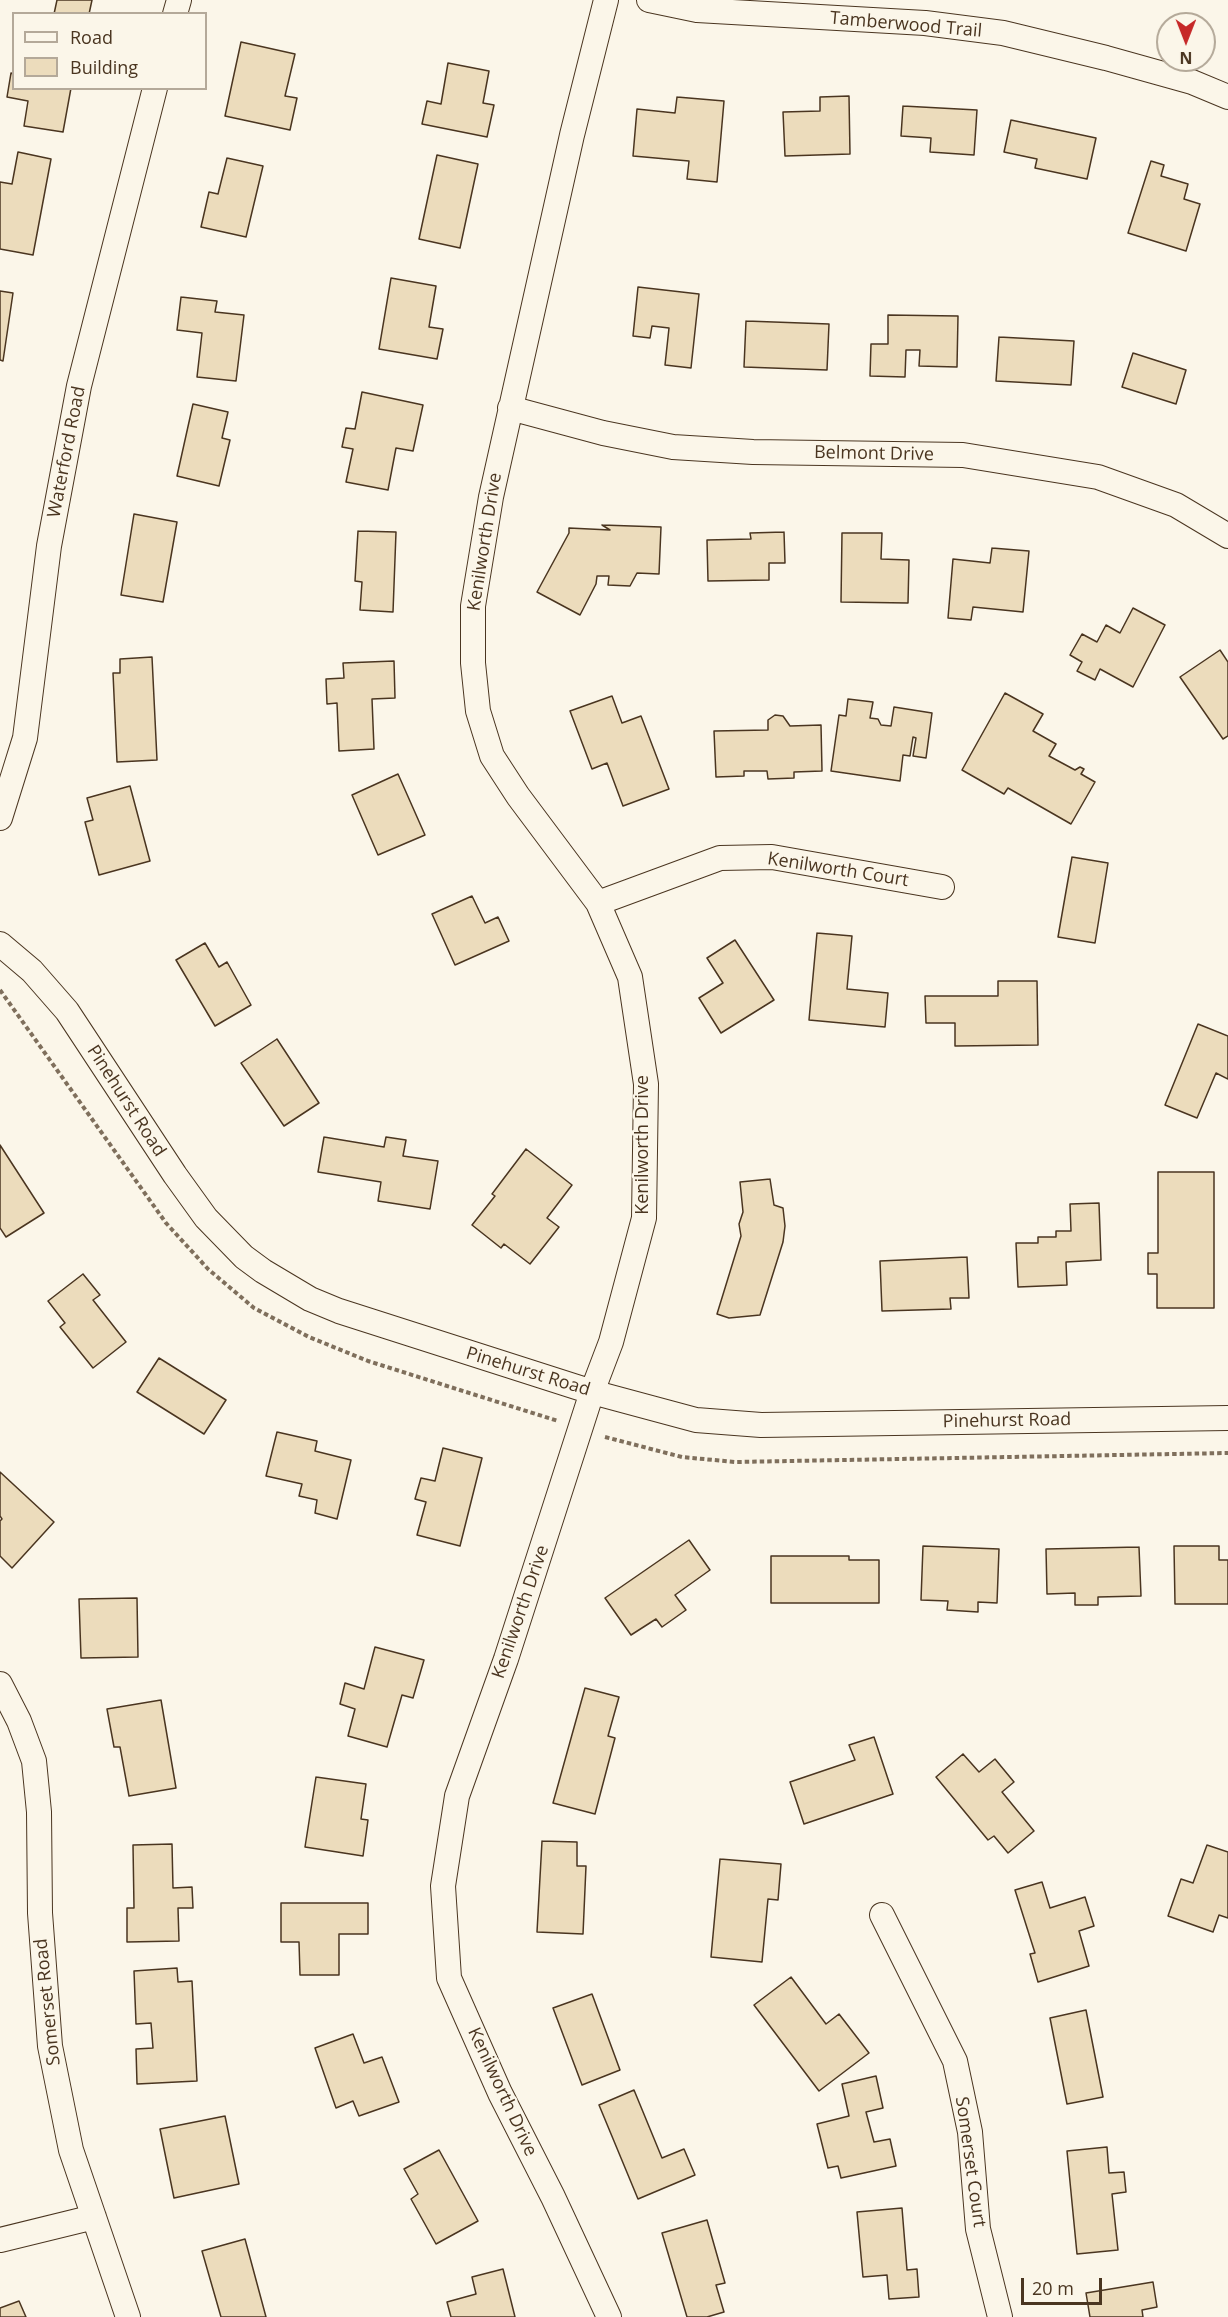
<!DOCTYPE html>
<style>
body{margin:0}
#map{position:relative;width:1228px;height:2317px;overflow:hidden;background:#fbf6e9;font-family:"Open Sans",sans-serif}
canvas{display:block}
.legend{position:absolute;left:12px;top:12px;width:195px;height:78px;box-sizing:border-box;background:#fbf6e9;border:2px solid #b4a999;margin:0;padding:8px 10px;list-style:none;font-size:18px;color:#4a3520}
.legend li{display:flex;align-items:center;gap:12px;height:30px}
.legend b{width:30px;border:2px solid #b4a999}
.north{position:absolute;left:1156px;top:12px;width:60px;height:60px;box-sizing:border-box;background:#fbf6e9;border:2px solid #b4a999;border-radius:50%;rotate:180deg;font-size:16px;font-weight:700;line-height:24px;text-align:center;color:#4a3520}
.north::after{content:'';display:block;margin:auto;width:21px;height:27px;background:#c62828;clip-path:polygon(50% 0,100% 100%,50% 72%,0 100%)}
.scale{position:absolute;left:1021px;top:2278px;width:81px;height:27px;box-sizing:border-box;border:3px solid #4a3520;border-top:0;padding-left:8px;font-size:18px;line-height:21px;white-space:nowrap;color:#4a3520;-webkit-text-stroke:4px #fbf6e9;paint-order:stroke}
</style>
<div id="map">
<canvas width="1228" height="2317"></canvas>
<ul class="legend">
<li><b style="height:8px;background:#fbf6e9"></b>Road</li>
<li><b style="height:16px;background:#ecdcbc"></b>Building</li>
</ul>
<div class="north">N</div>
<div class="scale">20 m</div>
</div>
<script>
const ctx = document.querySelector('canvas').getContext('2d');
ctx.lineJoin = 'round';
function fill(path, color) { ctx.fillStyle = color; ctx.fill(path, 'evenodd'); }
const toPath = rows => new Path2D(rows.map(r => 'M' + r).join(''));
function stroke(path, color, width, dash) { ctx.strokeStyle = color; ctx.lineWidth = width; ctx.lineCap = dash ? 'butt' : 'round'; ctx.setLineDash(dash || []); ctx.stroke(path); }
function drawText(font, color, halo, rows, align = 'center') {
  ctx.font = font + ' "Open Sans",sans-serif'; ctx.lineWidth = 4.5; ctx.setLineDash([]); ctx.textBaseline = 'middle'; ctx.strokeStyle = halo; ctx.fillStyle = color; for (const [text, x, y, turn = 0] of rows) {
    ctx.save(); ctx.translate(x, y); ctx.rotate((+turn || 0) * Math.PI / 180); ctx.textAlign = isNaN(turn) ? turn : align; if (halo) ctx.strokeText(text, 0, 0); ctx.fillText(text, 0, 0); ctx.restore();
  }
}
const building = toPath([
 [57,0,92,0,89,14,54,14,57,0],
 [241,42,295,54,285,96,297,98,290,130,225,116,241,42],
 [448,63,489,71,483,103,494,105,487,137,422,124,427,101,441,104,448,63],
 [11,73,14,74,14,88,71,88,63,132,24,126,28,101,7,97,11,73],
 [849,96,850,154,785,156,783,112,820,111,820,97,849,96],
 [677,97,724,101,717,182,687,179,689,161,633,156,637,109,675,113,677,97],
 [903,106,977,110,974,155,930,152,931,138,901,136,903,106],
 [1011,120,1096,138,1087,179,1035,168,1037,159,1004,152,1011,120],
 [18,152,51,159,33,255,0,249,0,182,12,184,18,152],
 [437,155,478,164,460,248,419,239,437,155],
 [227,158,263,166,246,237,201,227,209,192,218,194,227,158],
 [1151,161,1164,165,1161,176,1188,184,1184,199,1200,204,1186,251,1128,233,1151,161],
 [391,278,436,286,429,327,443,329,437,359,379,349,391,278],
 [638,287,699,294,691,368,665,365,669,328,652,326,650,338,633,336,638,287],
 [0,291,13,293,3,361,0,360,0,291],
 [181,297,217,301,215,312,244,315,236,381,197,377,202,333,177,330,181,297],
 [888,315,958,316,957,367,919,366,920,350,906,350,905,377,870,376,871,344,888,344,888,315],
 [746,321,829,324,827,370,744,367,746,321],
 [999,337,1074,341,1071,385,996,381,999,337],
 [1133,353,1186,370,1176,404,1122,387,1133,353],
 [362,392,423,405,413,451,396,448,388,490,346,482,353,449,342,447,346,428,355,429,362,392],
 [193,404,228,412,222,438,230,440,219,486,177,476,193,404],
 [134,514,177,522,163,602,121,595,134,514],
 [602,525,661,527,659,574,637,573,630,586,608,585,609,576,597,576,596,584,580,615,537,592,569,533,569,528,610,530,602,525],
 [358,531,396,532,393,612,360,610,362,582,355,581,358,531],
 [784,532,785,563,769,563,769,580,708,581,707,540,751,539,750,533,784,532],
 [842,533,882,533,881,559,909,560,908,603,841,602,842,533],
 [992,548,1029,551,1023,612,973,607,971,620,948,618,953,559,990,563,992,548],
 [1133,608,1165,625,1133,687,1100,669,1095,680,1077,671,1082,662,1070,655,1082,634,1097,642,1106,625,1120,633,1133,608],
 [1220,650,1228,662,1228,736,1223,739,1180,677,1220,650],
 [152,657,157,760,117,762,113,673,120,673,120,659,152,657],
 [394,661,395,698,372,699,374,749,339,751,337,703,327,704,326,679,344,678,343,663,394,661],
 [1005,693,1043,714,1033,731,1056,744,1049,756,1075,770,1080,767,1084,769,1081,774,1095,782,1071,824,1008,788,1004,794,962,770,1005,693],
 [612,696,622,723,641,716,669,789,623,806,607,763,592,769,570,711,612,696],
 [848,699,873,702,870,718,878,719,881,725,891,726,894,707,932,713,926,758,913,756,916,738,913,737,910,756,903,755,900,781,831,771,839,715,846,716,848,699],
 [775,715,783,716,790,726,821,725,822,771,794,772,794,778,768,779,767,771,744,771,744,776,716,777,714,731,768,730,768,720,775,715],
 [398,774,425,835,378,855,352,795,398,774],
 [130,786,150,861,99,875,85,822,93,820,87,798,130,786],
 [1072,857,1108,863,1095,943,1058,937,1072,857],
 [472,896,485,923,498,917,509,941,455,965,432,914,472,896],
 [817,933,852,936,847,989,888,993,885,1027,809,1020,817,933],
 [735,940,774,1000,721,1033,699,998,723,983,707,958,735,940],
 [205,943,219,967,227,962,251,1005,215,1026,176,960,205,943],
 [998,981,1037,981,1038,1045,955,1046,955,1023,926,1023,925,996,998,996,998,981],
 [1198,1024,1228,1036,1228,1079,1216,1073,1197,1118,1165,1105,1198,1024],
 [277,1039,319,1103,284,1126,241,1063,277,1039],
 [324,1137,384,1147,386,1137,406,1140,403,1156,438,1161,430,1209,378,1201,381,1182,318,1172,324,1137],
 [0,1145,44,1213,6,1237,0,1228,0,1145],
 [526,1149,572,1185,547,1218,559,1227,530,1264,504,1244,501,1248,472,1225,495,1196,492,1194,526,1149],
 [1158,1172,1214,1172,1214,1308,1157,1308,1157,1274,1148,1274,1148,1253,1158,1253,1158,1172],
 [770,1179,774,1205,783,1208,785,1226,783,1242,760,1315,729,1318,717,1314,741,1236,739,1224,743,1212,740,1182,770,1179],
 [1099,1203,1101,1260,1066,1262,1067,1285,1018,1287,1016,1243,1038,1243,1038,1237,1056,1237,1056,1231,1071,1231,1070,1204,1099,1203],
 [967,1257,969,1298,950,1298,951,1309,882,1311,880,1261,967,1257],
 [83,1274,100,1295,93,1300,126,1342,93,1368,60,1327,65,1323,48,1301,83,1274],
 [159,1358,226,1400,204,1434,137,1392,159,1358],
 [277,1432,317,1441,315,1451,351,1460,337,1519,315,1513,317,1500,299,1496,302,1484,266,1476,277,1432],
 [443,1448,482,1458,460,1546,417,1535,426,1502,415,1499,421,1478,435,1481,443,1448],
 [0,1472,54,1522,12,1568,0,1556,0,1521,2,1519,0,1516,0,1472],
 [689,1540,710,1570,675,1595,686,1610,662,1627,656,1619,631,1635,605,1598,689,1540],
 [923,1546,999,1549,997,1603,978,1602,978,1612,947,1610,948,1601,921,1600,923,1546],
 [1174,1546,1219,1546,1219,1560,1228,1560,1228,1604,1175,1604,1174,1546],
 [1139,1547,1141,1596,1098,1597,1098,1605,1075,1605,1075,1593,1047,1594,1046,1549,1139,1547],
 [771,1556,849,1556,849,1560,879,1560,879,1603,771,1603,771,1556],
 [137,1598,138,1657,81,1658,79,1599,137,1598],
 [375,1647,424,1660,413,1698,402,1695,387,1747,348,1736,355,1709,340,1704,345,1683,364,1689,375,1647],
 [585,1688,619,1697,608,1736,615,1738,595,1814,553,1803,585,1688],
 [161,1700,176,1788,129,1796,120,1747,114,1747,107,1709,161,1700],
 [874,1737,893,1794,804,1824,790,1782,855,1760,849,1745,874,1737],
 [963,1754,979,1772,995,1759,1014,1782,1002,1792,1034,1831,1008,1853,994,1836,988,1840,936,1777,963,1754],
 [316,1777,366,1784,361,1819,368,1820,363,1856,305,1847,316,1777],
 [542,1841,577,1842,577,1866,586,1866,583,1934,537,1932,542,1841],
 [172,1844,173,1888,192,1887,193,1908,178,1908,179,1941,127,1942,127,1908,134,1908,133,1845,172,1844],
 [1207,1845,1228,1852,1228,1918,1219,1915,1213,1932,1168,1916,1181,1879,1193,1883,1207,1845],
 [720,1859,781,1864,778,1900,768,1899,762,1962,711,1957,720,1859],
 [1042,1882,1050,1908,1085,1897,1094,1926,1079,1931,1089,1966,1038,1982,1030,1954,1035,1953,1015,1890,1042,1882],
 [281,1903,368,1903,368,1934,339,1934,339,1975,300,1975,299,1942,281,1942,281,1903],
 [177,1968,178,1982,192,1981,197,2081,137,2084,136,2049,153,2048,151,2023,136,2024,134,1971,177,1968],
 [791,1977,826,2024,839,2014,869,2053,819,2091,754,2005,791,1977],
 [592,1994,620,2070,582,2085,553,2008,592,1994],
 [1086,2010,1103,2097,1067,2104,1050,2018,1086,2010],
 [353,2034,364,2063,382,2057,399,2102,359,2116,353,2101,336,2108,315,2048,353,2034],
 [876,2076,883,2108,866,2112,874,2142,890,2139,896,2166,841,2178,838,2166,828,2168,817,2124,849,2116,842,2084,876,2076],
 [634,2090,662,2158,684,2149,695,2175,638,2199,599,2105,634,2090],
 [225,2116,239,2184,174,2198,160,2129,225,2116],
 [1107,2147,1109,2173,1124,2172,1126,2192,1112,2194,1118,2250,1077,2254,1067,2151,1107,2147],
 [439,2150,478,2221,436,2244,411,2199,418,2194,404,2169,439,2150],
 [902,2208,907,2270,917,2269,919,2297,889,2299,887,2275,863,2277,857,2212,902,2208],
 [707,2220,725,2283,716,2285,724,2312,707,2317,687,2317,662,2233,707,2220],
 [245,2239,266,2317,221,2317,202,2251,245,2239],
 [503,2269,515,2317,451,2317,447,2302,476,2294,472,2277,503,2269],
 [1153,2282,1157,2307,1142,2310,1143,2317,1090,2317,1086,2293,1153,2282],
 [19,2301,26,2317,0,2317,0,2308,19,2301]
]);
fill(building, '#ecdcbc');
stroke(building, '#4a3520', 1.5);
const minor = toPath([
 [606,0,572,135,491,497,473,606,473,663,478,711,492,756,518,796,598,903,630,977,646,1084,644,1218,611,1342,592,1392,506,1659,457,1796,443,1886,449,1978,500,2093,553,2197,609,2317],
 [649,0,697,10,925,23,1003,33,1106,58,1192,82,1228,97],
 [175,14,179,0],
 [510,408,603,433,673,447,753,452,963,455,1098,477,1176,505,1228,536],
 [0,818,25,738,49,546,79,386,155,88],
 [598,903,720,858,772,857,942,887],
 [0,944,32,971,67,1011,175,1175,206,1218,244,1257,263,1271,310,1299,339,1311,592,1392,696,1420,761,1425,1228,1418],
 [0,1684,19,1721,34,1761,39,1812,40,1913,50,2046,71,2150,128,2317],
 [882,1915,955,2061,970,2132,978,2229,1000,2317],
 [0,2240,94,2217]
]);
stroke(minor, '#4a3520', 26);
stroke(toPath([
 [0,990,166,1223,208,1269,254,1308,309,1337,368,1361,558,1421],
 [605,1437,682,1457,735,1462,1228,1453]
]), '#7f6f5c', 4, [4.5, 3]);
stroke(minor, '#fbf6e9', 24);
drawText('18px', '#4a3520', '#fbf6e9', [
 ["Tamberwood Trail",906,25,5],
 ["Waterford Road",67,452,-79],
 ["Belmont Drive",874,454,1],
 ["Kenilworth Drive",485,542,-81],
 ["Kenilworth Court",838,870,9],
 ["Pinehurst Road",126,1101,57],
 ["Kenilworth Drive",643,1145,-90],
 ["Pinehurst Road",528,1372,17],
 ["Pinehurst Road",1007,1421,-1],
 ["Kenilworth Drive",521,1612,-71],
 ["Somerset Road",48,2002,-96],
 ["Kenilworth Drive",502,2092,65],
 ["Somerset Court",970,2162,82]
]);
</script>
